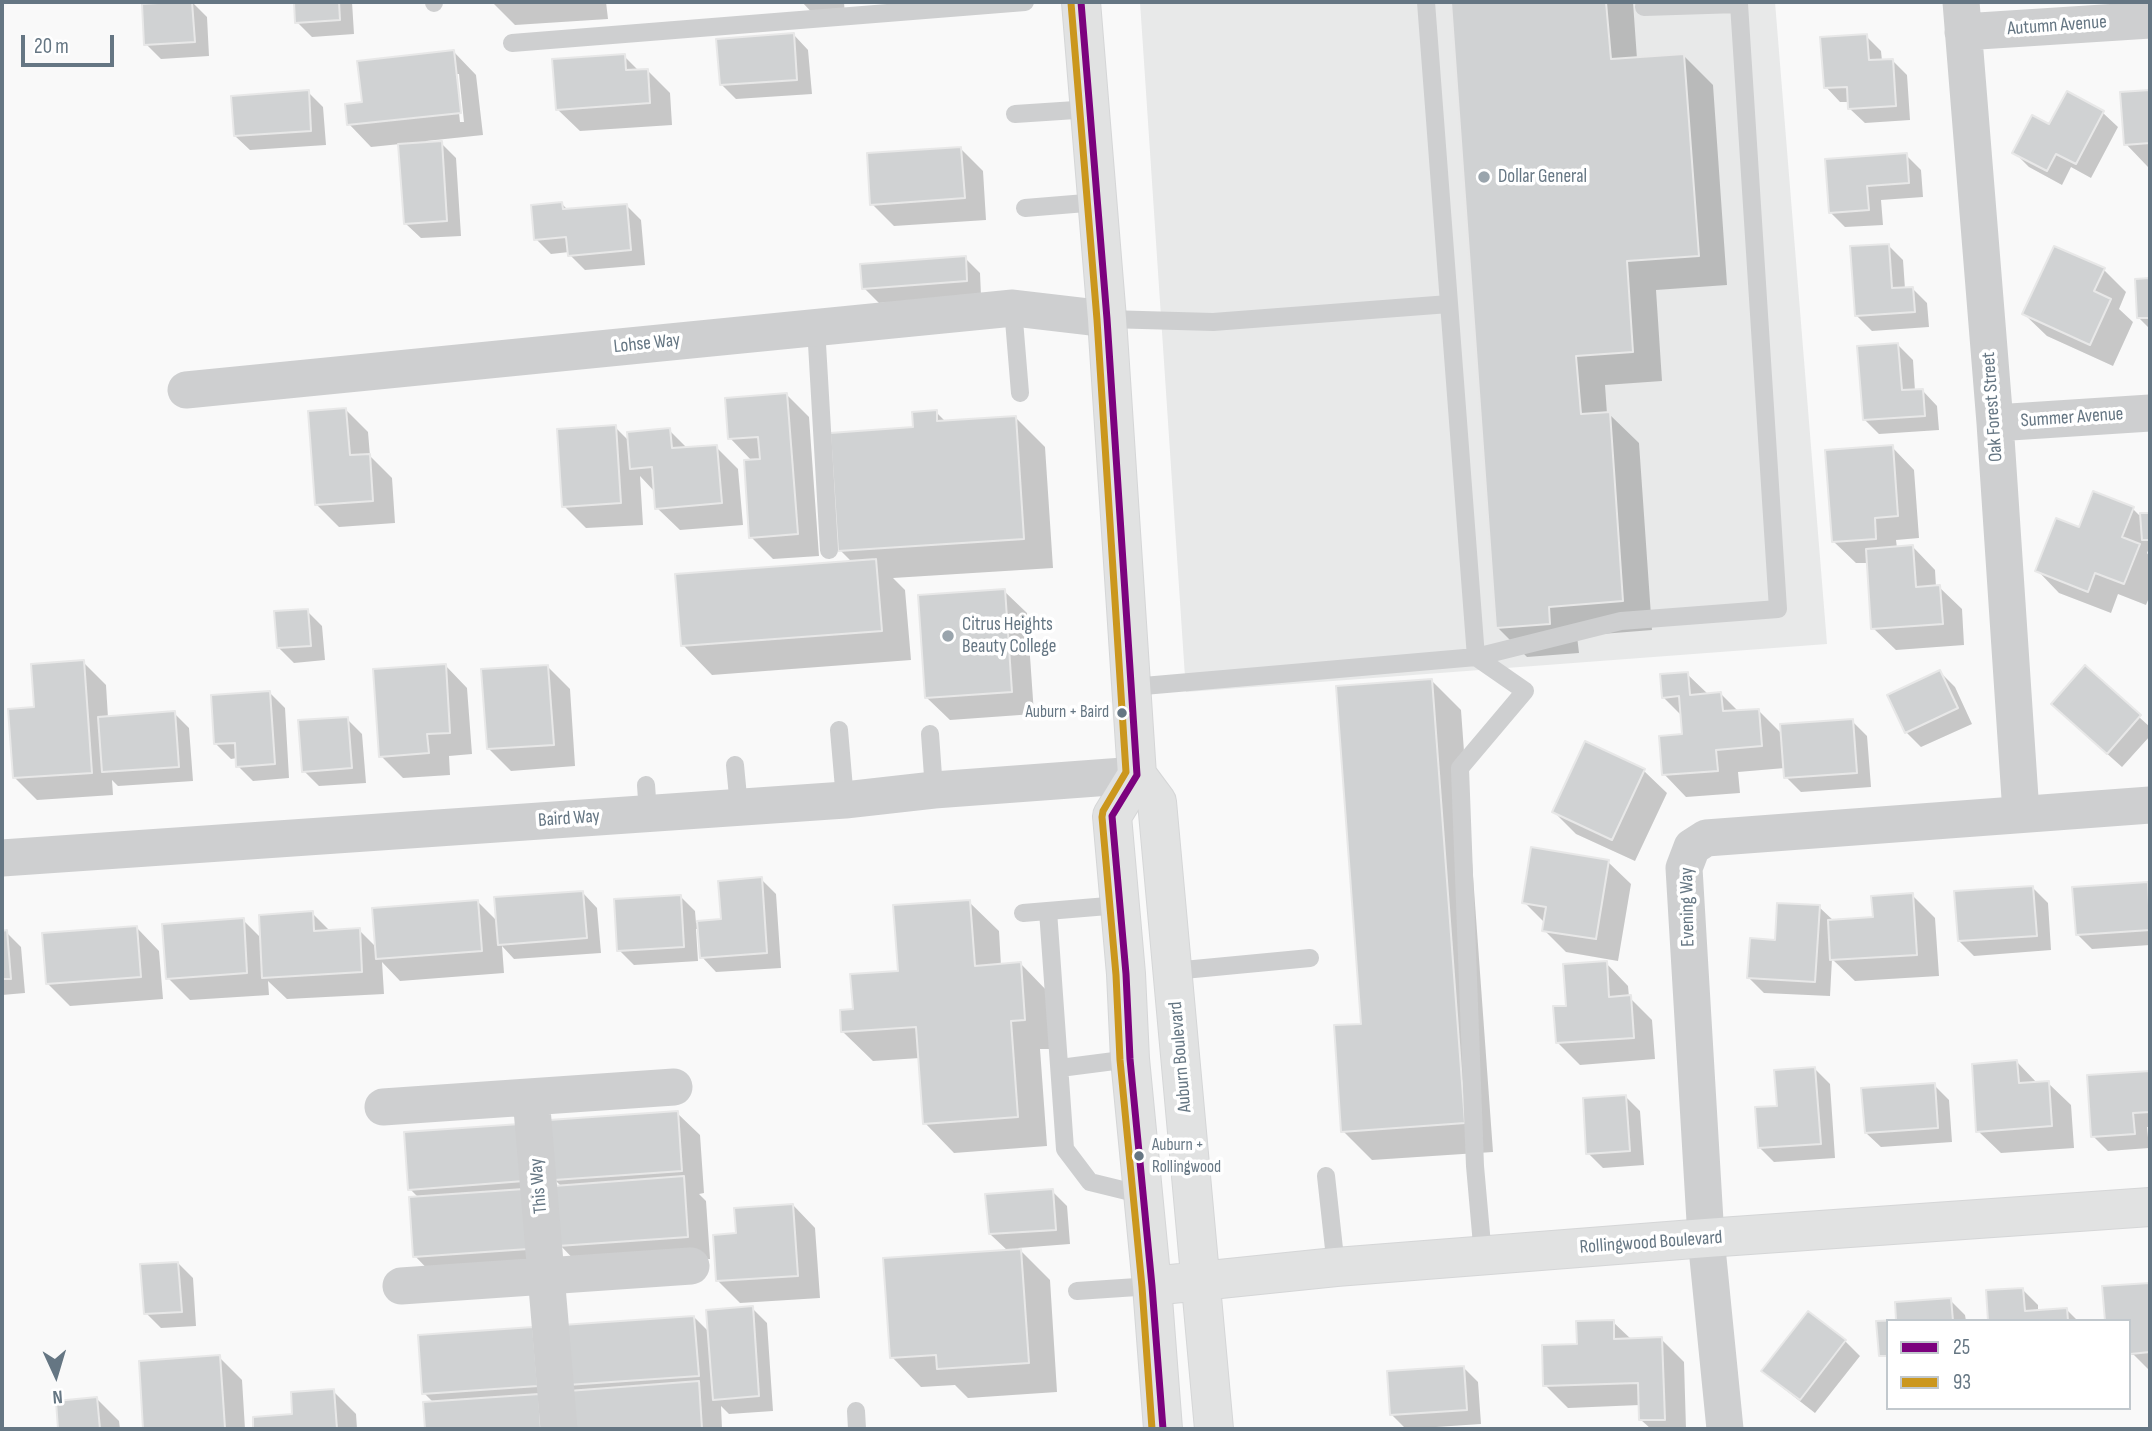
<!DOCTYPE html>
<style>
body{margin:0}
#map{position:relative;width:2152px;height:1431px;overflow:hidden;background:#f9f9f9;font-family:"Sofia Sans Condensed",sans-serif}
canvas{display:block}
.frame{position:absolute;inset:0;border:4px solid #657683;pointer-events:none}
.legend{position:absolute;left:1886px;top:1319px;width:245px;height:91px;box-sizing:border-box;background:#fff;border:2px solid #c1c8cd;margin:0;padding:9px 12px;list-style:none;font-size:21px;color:#657683}
.legend li{display:flex;align-items:center;gap:14px;height:35px}
.legend b{width:35px;border:2px solid #c1c8cd}
.north{position:absolute;left:21px;top:1340px;width:70px;height:70px;-webkit-text-stroke:5px #fff;paint-order:stroke;rotate:176deg;font-size:19px;font-weight:700;line-height:28px;text-align:center;color:#657683}
.north::after{content:'';display:block;margin:auto;width:24px;height:32px;background:#657683;clip-path:polygon(50% 0,100% 100%,50% 72%,0 100%)}
.scale{position:absolute;left:21px;top:35px;width:93px;height:32px;box-sizing:border-box;border:4px solid #657683;border-top:0;padding-left:9px;font-size:21px;line-height:24px;white-space:nowrap;color:#657683;-webkit-text-stroke:5px #fff;paint-order:stroke}
</style>
<div id="map">
<canvas width="2152" height="1431"></canvas>
<div class="frame"></div>
<ul class="legend">
<li><b style="height:9px;background:#7c027e"></b>25</li>
<li><b style="height:9px;background:#cb971e"></b>93</li>
</ul>
<div class="north">N</div>
<div class="scale">20 m</div>
</div>
<script>
const ctx = document.querySelector('canvas').getContext('2d');
ctx.lineJoin = 'round';
function fill(path, color) { ctx.fillStyle = color; ctx.fill(path, 'evenodd'); }
const toPath = rows => new Path2D(rows.map(r => 'M' + r).join(''));
function stroke(path, color, width, dash) { ctx.strokeStyle = color; ctx.lineWidth = width; ctx.lineCap = dash ? 'butt' : 'round'; ctx.setLineDash(dash || []); ctx.stroke(path); }
function drawText(font, color, halo, rows, align = 'center') {
  ctx.font = font + ' "Sofia Sans Condensed",sans-serif'; ctx.lineWidth = 7; ctx.setLineDash([]); ctx.textBaseline = 'middle'; ctx.strokeStyle = halo; ctx.fillStyle = color; for (const [text, x, y, turn = 0] of rows) {
    ctx.save(); ctx.translate(x, y); ctx.rotate((+turn || 0) * Math.PI / 180); ctx.textAlign = isNaN(turn) ? turn : align; if (halo) ctx.strokeText(text, 0, 0); ctx.fillText(text, 0, 0); ctx.restore();
  }
}
fill(toPath([
 [1140,2,1775,2,1827,644,1186,692]
]), '#e8e9e9');
fill(toPath([
 [192,2,207,17,209,56,161,59,146,44],
 [296,2,352,2,354,34,312,37,297,22],
 [492,2,606,2,608,19,515,25],
 [802,2,844,2,845,16,817,18],
 [1453,2,1633,2,1637,59,1683,55,1713,85,1727,285,1656,290,1662,381,1605,385,1607,414,1609,414,1639,443,1652,630,1577,636,1579,653,1527,657,1497,627],
 [794,35,808,50,812,94,736,99,721,84],
 [1866,36,1881,51,1882,61,1892,60,1907,75,1910,120,1865,123,1850,109,1850,102,1840,102,1826,87],
 [454,52,476,75,483,135,426,141,426,144,441,143,456,158,461,236,421,238,406,224,400,144,371,147,349,124,364,104],
 [455,74,459,74,464,122,460,122],
 [624,56,639,71,647,70,670,93,672,125,580,131,557,109],
 [308,92,323,107,326,145,250,150,235,136],
 [2150,92,2150,166,2148,167,2126,144,2122,94],
 [2103,113,2118,127,2091,178,2071,167,2062,185,2029,167,2014,152,2050,126],
 [960,148,983,171,986,220,894,226,872,204],
 [1906,155,1921,170,1923,197,1881,200,1883,225,1845,227,1830,212],
 [562,204,568,210,626,205,641,220,645,265,585,270,570,255,569,252,551,254,536,239],
 [1888,245,1903,260,1905,289,1912,288,1927,303,1929,327,1872,331,1857,316],
 [965,258,980,273,981,296,879,303,864,288],
 [2104,270,2126,292,2119,309,2133,322,2113,366,2047,336,2024,314],
 [2150,279,2150,329,2139,318,2136,280],
 [1898,345,1913,360,1915,391,1923,391,1937,406,1939,430,1879,434,1864,419],
 [787,395,809,417,819,556,773,559,751,537,753,462,730,438],
 [346,410,368,432,370,456,392,478,395,523,339,527,317,505],
 [936,412,946,422,1015,417,1045,447,1053,568,893,578,905,590,911,660,712,675,683,645,852,562,840,550,915,428],
 [615,427,629,441,669,430,688,449,716,447,738,469,743,525,680,530,657,508,654,491,640,476,643,525,586,528,564,506],
 [1892,447,1914,470,1919,538,1896,540,1897,548,1913,547,1935,570,1936,587,1939,587,1962,609,1964,645,1896,650,1873,628,1869,563,1856,563,1833,541],
 [2133,509,2139,515,2150,514,2150,546,2147,553,2150,557,2150,595,2146,605,2118,594,2111,613,2059,593,2037,570,2080,529],
 [1004,591,1027,613,1034,714,950,720,927,698],
 [307,611,322,626,325,660,294,663,279,648],
 [83,662,106,685,108,718,174,713,189,728,193,781,118,786,112,780,113,795,37,800,14,777,36,709],
 [445,665,467,688,472,754,449,756,450,775,403,778,381,756],
 [547,666,570,689,575,766,511,771,488,748],
 [2085,668,2150,727,2150,736,2122,767,2068,719],
 [1940,672,1955,687,1972,724,1921,747,1906,732],
 [1687,674,1709,695,1721,694,1739,712,1759,711,1783,735,1852,721,1867,736,1871,787,1801,792,1786,777,1785,768,1738,772,1740,793,1686,797,1664,774,1684,736,1682,716,1663,697],
 [1432,681,1461,710,1493,1152,1372,1160,1343,1131],
 [270,693,285,708,289,778,253,781,238,766,237,758,231,759,216,744],
 [347,719,362,734,366,783,319,786,304,771],
 [1644,771,1667,793,1635,861,1576,834,1554,812],
 [1608,862,1631,884,1618,961,1566,952,1544,930,1545,923,1524,902],
 [761,879,776,894,781,968,716,972,702,957,700,929,696,929,698,961,634,965,619,950,680,896,695,911,696,923,723,921],
 [2148,883,2150,886,2150,945,2092,949,2077,934],
 [2033,888,2048,903,2051,950,1974,956,1959,941],
 [583,893,597,908,601,953,514,959,502,946,504,973,400,981,382,962,384,994,287,999,268,981,269,995,190,1000,168,978,243,920,262,939,312,913,331,932,359,930,377,948,478,902,498,922],
 [1912,895,1935,918,1939,976,1855,981,1832,959,1830,996,1764,993,1749,978,1776,942,1819,907,1834,921,1874,919],
 [969,902,999,931,1001,966,1021,964,1050,994,1054,1049,1040,1049,1047,1146,954,1153,925,1123,920,1058,873,1061,843,1032,855,1010,900,973],
 [137,928,159,951,163,999,70,1006,47,983],
 [2,932,6,932,21,947,25,993,2,995],
 [1606,963,1628,986,1629,997,1652,1020,1655,1059,1580,1065,1557,1042,1568,1007],
 [2017,1062,2038,1084,2048,1083,2071,1105,2074,1148,2001,1153,1978,1131],
 [1815,1069,1830,1084,1835,1158,1774,1162,1759,1147],
 [2150,1073,2150,1127,2147,1127,2149,1148,2108,1151,2093,1136,2089,1077],
 [1934,1085,1949,1100,1952,1142,1881,1147,1866,1133],
 [1625,1096,1640,1111,1644,1165,1603,1168,1588,1153],
 [677,1113,700,1135,704,1193,699,1194,706,1201,710,1259,582,1268,560,1245,562,1187,555,1180],
 [519,1126,550,1271,437,1279,415,1256,419,1198,410,1189],
 [1052,1191,1067,1206,1070,1244,1018,1248,1050,1280,1057,1392,968,1398,955,1385,921,1387,892,1357,1008,1251,990,1234],
 [793,1205,815,1228,820,1298,740,1303,718,1281,738,1235],
 [178,1263,193,1278,196,1326,161,1328,146,1313],
 [2150,1285,2150,1371,2134,1355,2129,1355,2129,1321,2104,1288],
 [2023,1290,2038,1305,2038,1311,2066,1309,2078,1321,1990,1321],
 [1950,1300,1965,1315,1966,1321,1898,1321],
 [752,1308,767,1323,773,1411,729,1414,721,1406,722,1429,573,1429,576,1392,568,1384,694,1317,710,1333],
 [1613,1322,1632,1340,1661,1339,1684,1362,1686,1429,1651,1429,1641,1420,1640,1405,1568,1408,1545,1385,1578,1346],
 [533,1329,561,1429,427,1429,425,1403,434,1403,424,1393],
 [1845,1341,1860,1356,1815,1413,1779,1385,1764,1371],
 [219,1357,242,1380,245,1429,145,1429,141,1363],
 [1464,1368,1478,1382,1481,1424,1406,1429,1392,1415],
 [333,1391,356,1414,357,1429,255,1429,254,1418,294,1416],
 [97,1399,119,1421,120,1429,60,1429,58,1402]
]), '#0003');
const building = toPath([
 [174,2,192,2,195,42,144,45,142,4,174,2],
 [294,2,339,2,340,20,295,23,294,2],
 [1451,2,1606,2,1611,59,1684,54,1699,256,1627,261,1633,352,1576,356,1581,414,1610,412,1623,601,1549,607,1550,624,1496,628,1451,2],
 [794,33,797,80,720,85,716,39,794,33],
 [1867,34,1869,60,1893,59,1896,106,1848,109,1847,87,1824,88,1820,37,1867,34],
 [454,50,461,113,347,125,345,104,362,102,357,61,454,50],
 [625,54,626,70,648,69,650,103,556,110,552,59,625,54],
 [309,90,311,131,234,136,231,96,309,90],
 [2150,90,2150,143,2124,145,2120,92,2150,90],
 [2067,91,2104,111,2076,164,2056,154,2047,171,2012,153,2032,115,2049,124,2067,91],
 [442,141,447,221,404,224,398,144,442,141],
 [961,147,965,198,870,205,867,153,961,147],
 [1907,153,1909,183,1867,186,1869,210,1829,213,1825,159,1907,153],
 [562,202,563,209,627,204,631,250,568,256,566,237,534,240,531,205,562,202],
 [1889,244,1892,288,1913,287,1915,312,1855,316,1850,246,1889,244],
 [2054,246,2105,268,2094,291,2111,299,2090,345,2022,314,2054,246],
 [966,256,967,281,862,289,860,264,966,256],
 [2150,278,2150,318,2137,318,2135,279,2150,278],
 [1898,343,1902,390,1923,389,1925,416,1863,420,1857,346,1898,343],
 [787,393,798,534,749,538,744,460,760,459,758,437,728,439,725,398,787,393],
 [346,408,350,455,370,454,373,501,315,505,308,411,346,408],
 [937,410,937,421,1016,416,1024,539,838,551,830,433,913,427,912,412,937,410],
 [616,425,621,503,562,507,557,429,616,425],
 [670,428,672,448,717,445,722,503,655,509,652,467,630,469,627,432,670,428],
 [1893,445,1898,516,1875,518,1876,539,1832,542,1825,450,1893,445],
 [2093,491,2134,507,2122,537,2140,544,2124,584,2095,573,2088,592,2035,571,2056,518,2079,527,2093,491],
 [2140,513,2150,513,2150,540,2142,540,2140,513],
 [1913,545,1916,587,1940,585,1943,624,1871,629,1866,549,1913,545],
 [876,559,882,631,681,646,675,574,876,559],
 [1005,589,1012,692,925,698,918,595,1005,589],
 [308,609,311,646,277,648,274,611,308,609],
 [84,660,92,773,13,778,8,709,34,707,31,664,84,660],
 [446,664,450,733,427,734,429,753,379,757,373,669,446,664],
 [548,665,554,745,487,749,481,669,548,665],
 [2085,665,2141,715,2107,754,2051,704,2085,665],
 [1940,670,1958,708,1905,733,1887,695,1940,670],
 [1688,672,1690,695,1721,692,1723,711,1759,709,1762,746,1716,750,1718,771,1662,775,1659,736,1682,734,1679,696,1662,698,1660,674,1688,672],
 [1432,679,1465,1123,1341,1132,1334,1025,1361,1024,1336,686,1432,679],
 [270,691,275,764,236,767,235,743,214,744,211,695,270,691],
 [175,711,179,767,102,772,98,717,175,711],
 [348,717,352,768,302,772,298,720,348,717],
 [1853,719,1857,773,1784,778,1780,724,1853,719],
 [1585,741,1645,769,1612,840,1552,812,1585,741],
 [1531,847,1609,860,1596,939,1542,931,1546,907,1522,903,1531,847],
 [762,877,767,953,700,958,697,921,721,919,718,881,762,877],
 [2148,882,2150,930,2076,935,2072,887,2148,882],
 [2033,886,2037,936,1958,941,1954,891,2033,886],
 [583,891,587,938,498,945,494,897,583,891],
 [1913,893,1917,955,1830,960,1828,920,1873,917,1871,896,1913,893],
 [681,895,684,947,617,951,614,899,681,895],
 [478,900,482,951,376,959,372,908,478,900],
 [970,900,975,966,1021,962,1025,1020,1011,1021,1018,1117,923,1124,916,1027,841,1032,840,1010,853,1009,850,974,898,971,893,905,970,900],
 [1777,903,1820,905,1815,982,1747,978,1750,938,1775,940,1777,903],
 [313,911,314,931,360,928,362,972,262,978,259,915,313,911],
 [244,918,247,973,166,979,162,924,244,918],
 [137,926,141,977,46,984,42,933,137,926],
 [7,930,11,979,2,979,2,931,7,930],
 [1607,961,1609,997,1631,995,1634,1038,1556,1043,1553,1006,1566,1006,1563,964,1607,961],
 [2017,1060,2019,1083,2049,1081,2052,1126,1976,1132,1972,1064,2017,1060],
 [1815,1067,1821,1144,1758,1148,1755,1107,1777,1106,1774,1070,1815,1067],
 [2150,1071,2150,1112,2133,1113,2135,1134,2091,1137,2087,1075,2150,1071],
 [1935,1083,1938,1128,1865,1133,1861,1088,1935,1083],
 [1626,1095,1630,1151,1586,1154,1583,1098,1626,1095],
 [678,1111,682,1171,554,1180,549,1120,678,1111],
 [520,1124,524,1181,408,1190,404,1132,520,1124],
 [684,1176,688,1237,558,1246,554,1186,684,1176],
 [524,1189,528,1249,413,1257,409,1197,524,1189],
 [1053,1189,1056,1230,989,1234,985,1194,1053,1189],
 [793,1204,798,1276,716,1281,713,1235,736,1233,734,1208,793,1204],
 [1021,1249,1029,1363,937,1369,936,1355,890,1358,883,1258,1021,1249],
 [178,1262,182,1312,144,1314,140,1264,178,1262],
 [2150,1283,2150,1352,2130,1354,2129,1321,2105,1321,2102,1286,2150,1283],
 [2023,1288,2025,1311,2067,1308,2068,1321,1988,1321,1986,1290,2023,1288],
 [1951,1298,1953,1321,1888,1321,1888,1356,1879,1356,1876,1321,1896,1320,1895,1302,1951,1298],
 [753,1306,759,1396,713,1400,706,1310,753,1306],
 [1808,1311,1846,1340,1800,1400,1761,1371,1808,1311],
 [694,1316,699,1376,567,1385,562,1325,694,1316],
 [1614,1320,1614,1339,1662,1337,1665,1420,1639,1420,1638,1383,1543,1386,1542,1345,1577,1344,1576,1321,1614,1320],
 [533,1327,538,1386,422,1394,418,1335,533,1327],
 [220,1355,225,1428,143,1429,139,1361,220,1355],
 [1464,1366,1467,1410,1390,1415,1387,1371,1464,1366],
 [699,1381,702,1429,571,1429,568,1391,699,1381],
 [334,1389,337,1429,253,1429,253,1417,292,1414,291,1392,334,1389],
 [539,1394,541,1429,425,1429,423,1402,539,1394],
 [97,1397,100,1429,58,1429,56,1401,97,1397]
]);
fill(building, '#d0d2d3');
stroke(building, '#e8e8e8', 2);
const secondary = toPath([
 [1081,2,1107,319,1137,775,1112,816,1126,974,1130,1059,1152,1286,1163,1429],
 [1137,775,1157,802,1214,1429],
 [1152,1286,1336,1267,1706,1238,2150,1207]
]);
stroke(secondary, '#d5d6d7', 40);
stroke(toPath([
 [434,2,434,3],
 [512,43,1025,2],
 [1015,114,1091,109],
 [1025,208,1098,202],
 [1013,308,1020,393],
 [1107,319,1213,322,1449,304],
 [816,327,829,550],
 [1132,687,1476,657,1426,2],
 [839,730,845,800],
 [930,734,934,790],
 [735,765,739,807],
 [646,785,648,813],
 [1048,911,1065,1149,1090,1182,1143,1195],
 [1023,913,1120,905],
 [1173,971,1310,958],
 [1060,1068,1130,1059],
 [1326,1176,1336,1267],
 [1483,1256,1475,1166,1460,768,1525,691,1476,657,1621,621,1778,609,1739,4,1644,7],
 [1077,1291,1152,1286],
 [856,1411,857,1429]
]), '#cecfd0', 18);
stroke(toPath([
 [1961,2,1995,423,2021,813],
 [1963,32,2150,20],
 [186,390,1013,308,1107,319],
 [1995,423,2150,413],
 [2,858,845,800,934,790,1137,775],
 [531,1097,559,1429],
 [383,1107,674,1087],
 [401,1286,691,1266],
 [1725,1429,1706,1238,1684,868,1692,847,1706,838,2150,805]
]), '#cecfd0', 37);
stroke(secondary, '#e1e2e2', 38);
stroke(toPath([
 [1081,2,1107,319,1137,775,1112,816,1126,974,1130,1059,1152,1286,1163,1429]
]), '#7c027e', 7);
stroke(toPath([
 [1071,3,1097,320,1126,772,1103,811,1102,817,1116,975,1120,1060,1142,1287,1152,1429]
]), '#cb971e', 7);
for (const [x, y, r, color] of [
 [1484,177,7,"#99a4ac"],
 [948,636,7,"#99a4ac"],
 [1122,713,6,"#657683"],
 [1139,1156,6,"#657683"]
]) { const dot = new Path2D(); dot.arc(x, y, r, 0, 2 * Math.PI); ctx.fillStyle = color; ctx.fill(dot); stroke(dot, '#fff', 2.5); }
drawText('17px', '#657683', '#fff', [
 ["Auburn + Baird",1109,713],
 ["Auburn +",1152,1146,"left"],
 ["Rollingwood",1152,1168,"left"]
], 'right');
drawText('19px', '#657683', '#fff', [
 ["Autumn Avenue",2057,26,-4],
 ["Lohse Way",647,344,-6],
 ["Oak Forest Street",1993,407,-94],
 ["Summer Avenue",2072,418,-4],
 ["Baird Way",569,819,-4],
 ["Evening Way",1688,907,-91],
 ["Auburn Boulevard",1181,1057,-95],
 ["This Way",539,1186,-95],
 ["Rollingwood Boulevard",1651,1243,-4]
]);
drawText('19px', '#657683', '#fff', [
 ["Dollar General",1498,177],
 ["Citrus Heights",962,625],
 ["Beauty College",962,647]
], 'left');
</script>
